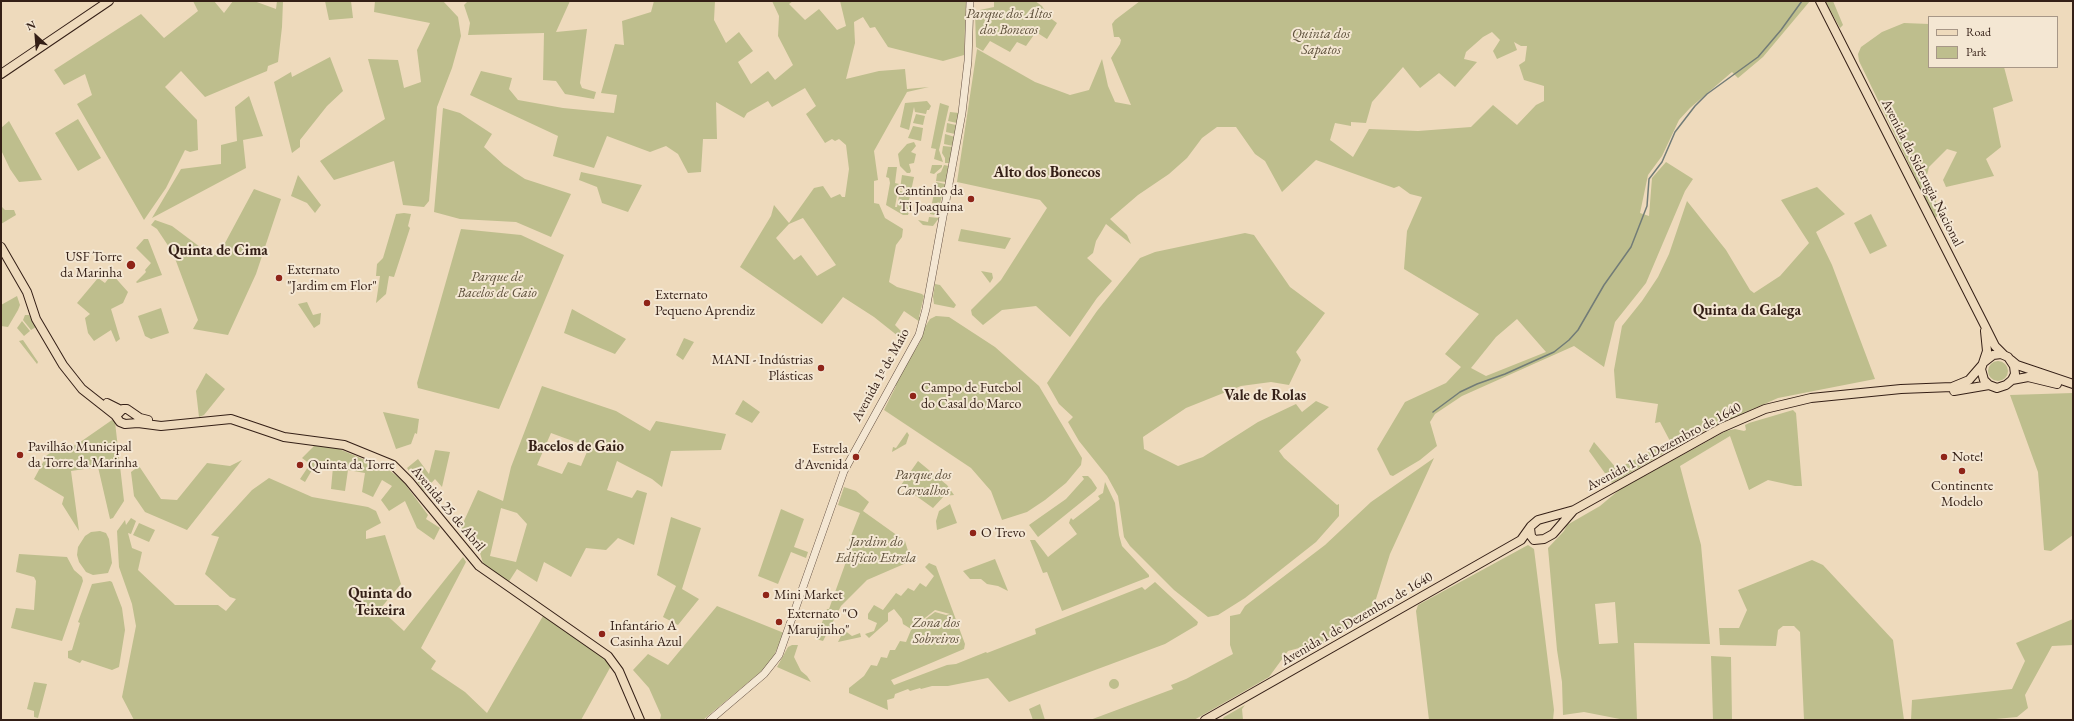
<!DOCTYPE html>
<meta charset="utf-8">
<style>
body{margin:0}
#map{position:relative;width:2074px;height:721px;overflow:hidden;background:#eedabc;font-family:"EB Garamond",serif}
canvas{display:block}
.frame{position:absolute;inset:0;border:2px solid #341f16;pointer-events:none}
.legend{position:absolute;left:1928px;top:16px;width:130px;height:52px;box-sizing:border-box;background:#f4e7d3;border:1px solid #a79787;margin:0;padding:5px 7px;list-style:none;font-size:12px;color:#341f16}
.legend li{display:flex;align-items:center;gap:8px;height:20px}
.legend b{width:20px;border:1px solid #a79787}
.north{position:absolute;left:16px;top:16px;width:40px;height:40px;-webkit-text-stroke:3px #f4e7d3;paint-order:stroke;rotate:334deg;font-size:11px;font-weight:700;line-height:16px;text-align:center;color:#341f16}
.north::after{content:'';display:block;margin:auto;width:14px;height:18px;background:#341f16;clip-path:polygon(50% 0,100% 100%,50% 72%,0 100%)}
</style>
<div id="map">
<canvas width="2074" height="721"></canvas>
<div class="frame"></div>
<ul class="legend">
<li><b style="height:5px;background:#eedabc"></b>Road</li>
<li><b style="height:11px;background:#bebe8d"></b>Park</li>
</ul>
<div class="north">N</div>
</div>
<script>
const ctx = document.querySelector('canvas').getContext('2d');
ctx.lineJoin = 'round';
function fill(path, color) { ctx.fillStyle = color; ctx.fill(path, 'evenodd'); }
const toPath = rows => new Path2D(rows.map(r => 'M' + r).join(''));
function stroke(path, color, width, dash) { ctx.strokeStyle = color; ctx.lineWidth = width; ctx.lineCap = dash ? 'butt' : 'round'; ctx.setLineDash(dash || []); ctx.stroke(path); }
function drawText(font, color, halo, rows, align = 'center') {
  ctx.font = font + ' "EB Garamond",serif'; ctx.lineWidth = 4; ctx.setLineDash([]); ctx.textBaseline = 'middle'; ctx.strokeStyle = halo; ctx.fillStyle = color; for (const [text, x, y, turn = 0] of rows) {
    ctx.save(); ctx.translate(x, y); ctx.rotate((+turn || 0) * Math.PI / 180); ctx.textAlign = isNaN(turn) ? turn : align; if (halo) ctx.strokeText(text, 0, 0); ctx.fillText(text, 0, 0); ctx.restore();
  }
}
fill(toPath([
 [193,1,214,1,224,13,233,1,254,1,276,9,277,1,283,1,282,27,278,62,268,66,267,71,205,97,181,71,165,87,197,120,198,150,190,152,185,150,166,188,144,220,77,104,92,95,85,74,64,85,54,70,141,14,164,38,198,11],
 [325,1,351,1,353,18,329,20],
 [375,1,443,1,458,17,461,36,452,68,437,107,429,201,424,207,403,205,394,161,334,180,320,161,385,119,368,59,398,60,404,88,421,82,417,50,430,23,374,12],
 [468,1,570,1,556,32,587,29,580,83,582,88,596,92,594,99,565,94,556,81,543,80,544,33,468,35,470,23,464,5],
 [654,1,715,1,714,20,726,43,739,32,753,51,738,62,751,84,768,71,775,80,793,65,778,36,779,16,772,1,793,1,789,4,805,20,819,9,837,30,846,26,840,1,966,1,964,55,943,61,888,47,875,27,870,28,863,17,854,22,855,43,846,79,879,71,905,69,907,89,929,87,907,92,874,151,878,180,874,181,874,203,879,204,885,218,903,229,902,237,896,245,889,282,897,287,922,294,924,296,919,317,921,318,920,322,904,311,895,325,905,335,903,340,874,317,843,297,822,324,740,267,771,216,774,205,789,223,814,188,823,186,831,198,840,194,842,197,845,197,849,169,846,145,839,139,835,141,832,139,825,143,806,114,816,106,805,88,772,107,768,101,747,113,744,118,716,102,717,139,703,139,701,172,688,173,678,154,666,146,650,152,607,136,594,168,553,156,558,136,470,95,481,71,512,78,509,89,518,100,563,108,614,113,617,95,601,93,615,44,624,45,622,21,651,12],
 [803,218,836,265,817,276,801,255,794,260,776,238,789,224],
 [994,1,1035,1,1042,6,1049,17,1057,23,1047,39,1036,32,1026,46,1017,42,1010,52,990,41,983,51,976,47,975,11,994,7],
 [1140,1,1810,1,1763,57,1738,78,1732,72,1690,108,1679,120,1662,156,1648,175,1640,213,1649,216,1652,178,1666,162,1693,179,1685,191,1646,283,1615,322,1604,367,1574,346,1462,396,1435,414,1430,422,1437,446,1420,460,1393,476,1390,475,1377,449,1405,402,1446,383,1461,367,1445,354,1479,314,1404,269,1407,231,1422,197,1410,194,1399,186,1394,188,1316,160,1282,192,1265,161,1255,154,1236,127,1217,127,1202,138,1187,158,1169,174,1138,195,1110,219,1127,235,1131,244,1106,224,1096,241,1093,253,1087,258,1112,281,1097,298,1070,337,1036,306,1002,310,983,325,972,315,971,310,1001,280,1047,208,1040,200,957,182,977,49,1035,82,1070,95,1089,90,1102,59,1108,86,1115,102,1131,105,1111,58,1120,44,1121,40,1119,37,1114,37,1112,24,1115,20],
 [1492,32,1500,40,1493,51,1497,59,1517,50,1514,42,1521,46,1527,46,1525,61,1519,65,1524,80,1544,86,1544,101,1536,105,1517,125,1493,105,1471,127,1418,131,1369,129,1353,157,1330,140,1335,123,1351,126,1351,122,1366,123,1372,102,1403,67,1420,88,1439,73,1455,87,1477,62,1464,59,1466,52,1483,37],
 [1517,319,1546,352,1486,376,1471,368,1496,337],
 [1825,1,1833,1,1843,25,1840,28],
 [1904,23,1929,24,1929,67,2004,67,2013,101,1993,108,2001,147,1986,159,1994,176,1946,187,1943,180,1957,152,1947,149,1929,167,1927,175,1940,214,1935,218,1859,61,1858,54,1861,47,1882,32],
 [330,57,343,91,327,106,300,140,300,147,292,153,274,82,291,72,292,77],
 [249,96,263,136,243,140,246,168,152,218,181,169,221,164,221,145,237,141,235,107],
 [927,101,931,106,929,110,927,110,926,114,915,112,914,107,909,130,900,127,905,103],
 [940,103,949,106,939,150,943,162,934,159,936,149,931,148],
 [443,108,460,113,492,134,484,147,504,165,525,179,571,194,551,237,516,222,460,219,434,212],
 [950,112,959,113,957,123,948,121],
 [916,114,925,116,923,125,913,123],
 [78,119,101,158,78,171,55,133],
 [9,121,42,180,19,182,10,169,1,150,1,128],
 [947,123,956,125,955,134,946,132],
 [913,126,923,128,921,141,908,138],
 [945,134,955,137,953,146,944,144],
 [914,142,916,146,911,152,916,154,914,163,909,164,911,171,910,173,907,173,900,166,898,154,907,144],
 [943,146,953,147,949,163,945,163,945,158,942,153],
 [932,165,942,165,942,167,934,174,930,173],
 [944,165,949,166,946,182,936,181,937,174,941,172],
 [888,167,897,167,895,183,899,184,895,207,897,207,898,202,908,204,908,208,910,209,908,215,903,215,886,205,890,183,889,178,886,177],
 [581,172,642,185,628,212,602,203,597,187,579,180],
 [298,175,321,205,315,213,307,203,291,196],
 [902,175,914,177,911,191,900,189],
 [936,182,945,184,944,194,934,192],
 [1817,187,1845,214,1816,232,1832,265,1875,379,1778,398,1703,431,1612,483,1589,451,1594,442,1617,469,1670,441,1660,422,1655,423,1658,404,1616,398,1614,370,1622,326,1642,301,1658,277,1669,254,1687,201,1726,250,1750,290,1754,293,1780,276,1809,243,1781,200],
 [254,189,281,199,256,274,228,335,193,329,198,320,173,253,157,229,151,225,155,220,172,226,200,247,218,256],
 [900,191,911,193,908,203,898,201],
 [934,193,942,196,940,204,932,203],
 [931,205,941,207,939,216,930,214],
 [1,206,5,210,14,210,16,215,1,224],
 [404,213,411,214,408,226,410,228,394,277,389,276,386,294,376,303,380,276,376,276,377,264,383,258,396,214],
 [1871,214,1887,246,1870,254,1854,223],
 [929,217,939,218,933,226,923,225,918,220,928,222],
 [461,229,521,235,564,255,499,409,418,388,417,383],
 [961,229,1011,238,1005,249,958,241],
 [1245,233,1254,235,1290,287,1325,313,1296,352,1301,360,1289,385,1271,382,1241,386,1186,408,1143,437,1144,449,1178,466,1203,457,1258,422,1296,404,1302,412,1316,401,1329,407,1279,451,1284,458,1337,505,1339,504,1339,516,1316,542,1245,598,1218,615,1208,617,1174,590,1130,546,1124,537,1118,496,1107,476,1079,441,1068,422,1073,417,1059,404,1047,383,1097,311,1140,258,1155,252],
 [144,239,148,239,162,275,137,283,136,282,146,272,145,270,151,263,136,248],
 [981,271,992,273,993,278,990,283],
 [112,274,128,292,123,303,111,309,120,339,116,342,111,330,94,341,88,333,85,318,90,314,77,303,98,278,105,283],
 [935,284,940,285,956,305,954,308,934,304,933,297],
 [17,296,20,305,18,310,8,327,1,326,1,305],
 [307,302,313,315,321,313,320,324,314,328,298,304],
 [161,308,169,333,151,339,145,336,138,316],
 [572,309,626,339,615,354,564,333],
 [25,315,29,315,36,327,31,330,23,320],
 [936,316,949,317,995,347,1039,386,1082,458,1081,465,1066,483,1045,500,1027,512,1002,520,991,491,971,468,884,410,896,386,894,384,920,342,925,327,930,319],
 [22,321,30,331,24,336,17,328],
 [684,338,694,342,683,360,676,355],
 [23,340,38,362,37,364,19,341],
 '1988 371a10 10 0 1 1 20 0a10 10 0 1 1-20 0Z',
 [206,373,225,389,204,415,199,417,196,391],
 [542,386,616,411,650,431,656,421,726,434,721,450,671,451,662,487,652,479,617,461,607,490,632,498,637,490,647,493,634,545,618,538,606,550,586,548,571,577,544,562,537,582,517,569,508,583,483,563,477,543,459,532,478,490,503,501,511,467],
 [551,433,589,447,581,466,568,462,562,474,537,465],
 [501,508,517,513,527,524,516,562,490,556],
 [2073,393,2073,535,2051,551,2044,550,2038,472,2010,395],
 [743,400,760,412,752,423,735,414],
 [1793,410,1796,413,1802,486,1795,486,1768,480,1749,490,1730,436,1680,466,1701,545,1710,644,1634,643,1637,720,1625,720,1584,712,1563,715,1562,682,1557,650,1548,548,1564,531,1567,525,1600,506,1619,490,1726,431,1735,429,1744,431,1746,430,1745,425,1749,423],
 [1615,602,1618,643,1599,644,1595,604],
 [383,412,419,419,417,434,415,433,411,444,396,449],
 [112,420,115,422,124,501,113,518,110,519,98,467,71,471,79,531,62,504,64,497,34,479,47,455,53,451,76,445],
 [907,432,909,435,906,444,892,452,893,447,896,448],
 [314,446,332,446,389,470,402,480,428,515,426,519,440,528,434,540,417,528,405,501,389,511,381,500,392,486,382,480,373,497,362,492,365,473,348,470,345,491,331,489,333,467,315,465,305,482,300,479,310,464,302,458],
 [435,450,450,452,442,487,435,479,424,491,407,468,418,459,429,474],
 [1434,458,1390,554,1371,615,1320,645,1310,645,1288,651,1269,677,1194,720,1090,720,1173,689,1171,685,1186,679,1233,654,1230,645,1230,616,1240,614,1245,606,1325,545,1371,502],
 [242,460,187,530,145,512,134,496,131,472,139,466,161,499,177,500,207,463,230,466],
 [918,461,947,485,954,495,944,496,933,508,901,485],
 [1082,476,1088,476,1091,479,1097,488,1095,491,1038,537,1029,525,1066,499,1084,479],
 [269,478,312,497,368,507,376,511,381,523,366,531,366,539,385,535,401,584,380,609,404,631,463,557,466,562,421,648,436,661,431,669,465,692,487,713,543,616,607,659,611,666,581,720,134,720,122,697,136,626,132,604,119,567,117,531,125,520,126,525,131,518,136,521,131,534,128,533,132,548,142,552,138,570,175,605,218,605,226,611,236,599,230,597,205,574,219,537,211,535,252,490],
 [1105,482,1115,503,1119,535,1122,546,1149,575,1149,577,1062,611,1047,572,1043,573,1030,540,1035,540,1048,557,1077,534,1069,523,1070,520,1071,518,1073,520,1100,499,1098,496,1103,493],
 [844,487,856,491,869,502,863,511,905,541,911,561,867,580,841,606,823,641,816,639,827,609,829,609,852,545,849,541,860,513,838,505],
 [950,504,957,523,937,530,936,521,939,511],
 [781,509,804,519,794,547,808,552,806,558,791,552,778,584,758,576],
 [671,517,701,528,682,589,699,599,678,625,663,617,676,586,657,575],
 [139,523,155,530,149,542,133,535],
 [100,531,106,533,109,539,112,563,108,573,93,575,86,572,79,562,77,555,78,547,85,536,91,532],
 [1528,545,1534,549,1554,710,1553,720,1429,720,1416,611,1418,605],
 [19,554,67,557,74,570,82,577,83,581,62,641,11,628,16,608,34,610,36,581,34,577,16,572],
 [995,559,1008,591,998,586,987,584,981,579,970,579,963,571],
 [1812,560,1823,565,1893,640,1904,720,1804,720,1800,632,1794,626,1783,626,1778,630,1776,646,1720,645,1719,628,1739,628,1747,610,1738,590],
 [929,563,936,566,965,644,964,649,891,680,894,685,947,665,956,664,986,652,987,653,1036,634,1035,629,1142,587,1145,590,1155,582,1198,622,1197,625,1165,644,1009,702,988,678,948,686,932,686,921,689,920,688,910,691,908,689,895,694,894,698,887,700,888,710,849,693,849,688,864,676,871,665,877,666,881,657,887,658,890,650,895,650,900,641,906,642,911,630,935,612,946,615,950,614,935,610,911,629,903,624,902,619,894,609,888,613,888,621,869,638,865,634,874,631,877,623,868,619,868,614,874,605,883,610,896,593,901,596,908,588,914,591,920,583,926,587,934,576,925,567],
 [110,581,112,582,122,608,125,630,119,667,112,670,82,660,80,663,68,658,68,651,72,650,80,623,78,622,92,584],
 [717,606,784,633,772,660,770,664,703,720,660,720,661,715,649,688,633,670,648,654,668,665],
 [2073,619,2073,645,2052,646,2025,695,2028,708,2017,717,1985,720,1911,720,1912,700,2012,689,2025,661,2016,643],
 [844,630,852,636,860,633,861,637,838,642],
 [792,645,798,645,794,657,801,671,807,676,811,682,777,667,788,647],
 [1711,656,1731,657,1732,720,1713,720],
 '1109 684a5 5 0 1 1 10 0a5 5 0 1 1-10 0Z',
 [34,682,47,684,38,718,34,717,34,711,27,709],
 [1040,704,1045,720,1033,720,1029,709],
 [1245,705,1242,709,1243,720,1222,720,1224,717]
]), '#bebe8d');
stroke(toPath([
 [1433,412,1460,392,1477,384,1505,374,1554,352,1569,340,1578,330,1604,285,1631,247,1647,206,1649,179,1662,162,1675,132,1695,106,1707,94,1758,57,1781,30,1802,1]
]), '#727c77', 1.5);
const minor = toPath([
 [710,720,764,674,779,655,844,471,919,335,926,309,962,113,968,61,970,1]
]);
const major = toPath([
 [1820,1,1984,324,1995,346,2004,355],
 [1,74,109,1],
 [1,247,27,292,36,319,63,365,82,389,115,415,120,422,125,424,138,423,161,426,231,419,284,437,344,445,393,465,409,481,479,566,608,656,619,671,640,720],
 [2011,360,2017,365,2073,384],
 [1984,362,1993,355,2001,354,2008,357,2014,366,2015,374,2012,380,2006,385,1997,388,1989,385,1984,380,1981,369,1987,351,1985,331],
 [2012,380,2028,377,2057,384],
 [1954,391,1989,385],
 [107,403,121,410],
 [118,414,123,409,127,409,140,418,148,420],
 [1530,528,1531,536,1534,540,1544,539,1553,534,1573,511],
 [1205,720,1521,540,1531,526,1538,520,1574,510,1721,428,1765,409,1811,398,1901,389,1952,387,1969,380,1982,365]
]);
stroke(minor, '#624e40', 8);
stroke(major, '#341f16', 10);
stroke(minor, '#f4e7d3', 7);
stroke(major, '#eedabc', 8);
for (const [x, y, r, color] of [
 [971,199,4,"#8f2418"],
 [131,265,5,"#8f2418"],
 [279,278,4,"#8f2418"],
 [647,303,4,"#8f2418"],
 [821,368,4,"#8f2418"],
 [913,396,4,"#8f2418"],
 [20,455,4,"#8f2418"],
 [856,457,4,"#8f2418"],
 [1944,457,4,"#8f2418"],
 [300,465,4,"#8f2418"],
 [1962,471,4,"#8f2418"],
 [973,533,4,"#8f2418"],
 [766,595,4,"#8f2418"],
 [779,622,4,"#8f2418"],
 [602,634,4,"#8f2418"]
]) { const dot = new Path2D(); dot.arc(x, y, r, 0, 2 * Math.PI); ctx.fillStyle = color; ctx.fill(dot); stroke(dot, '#f4e7d3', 1.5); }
drawText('italic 14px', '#5d4f3a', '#f4e7d3', [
 ["Parque dos Altos",1009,14],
 ["dos Bonecos",1009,30],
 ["Quinta dos",1321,34],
 ["Sapatos",1321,50],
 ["Parque de",497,277],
 ["Bacelos de Gaio",497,293],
 ["Parque dos",923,475],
 ["Carvalhos",923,491],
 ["Jardim do",876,542],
 ["Edifício Estrela",876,558],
 ["Zona dos",936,623],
 ["Sobreiros",936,639]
]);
drawText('14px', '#341f16', '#f4e7d3', [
 ["Avenida da Siderugia Nacional",1922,173,63],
 ["Avenida 1º de Maio",881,375,-61],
 ["Avenida 1 de Dezembro de 1640",1664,447,-28],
 ["Avenida 25 de Abril",448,509,50],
 ["Avenida 1 de Dezembro de 1640",1357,619,-30]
]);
drawText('14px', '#341f16', '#f4e7d3', [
 ["Cantinho da",963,191,"right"],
 ["Ti Joaquina",963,207,"right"],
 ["USF Torre",122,257,"right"],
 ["da Marinha",122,273,"right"],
 ["Externato",287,270],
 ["\"Jardim em Flor\"",287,286],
 ["Externato",655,295],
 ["Pequeno Aprendiz",655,311],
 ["MANI - Indústrias",813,360,"right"],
 ["Plásticas",813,376,"right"],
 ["Campo de Futebol",921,388],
 ["do Casal do Marco",921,404],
 ["Pavilhão Municipal",28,447],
 ["da Torre da Marinha",28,463],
 ["Estrela",848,449,"right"],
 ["d'Avenida",848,465,"right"],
 ["Note!",1952,457],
 ["Quinta da Torre",308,465],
 ["Continente",1962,486,"center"],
 ["Modelo",1962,502,"center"],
 ["O Trevo",981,533],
 ["Mini Market",774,595],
 ["Externato \"O",787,614],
 ["Marujinho\"",787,630],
 ["Infantário A",610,626],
 ["Casinha Azul",610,642]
], 'left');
drawText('bold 15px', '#341f16', '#f4e7d3', [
 ["Alto dos Bonecos",1047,173],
 ["Quinta de Cima",218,251],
 ["Quinta da Galega",1747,311],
 ["Vale de Rolas",1265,396],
 ["Bacelos de Gaio",576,447],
 ["Quinta do",380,594],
 ["Teixeira",380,611]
]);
</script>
